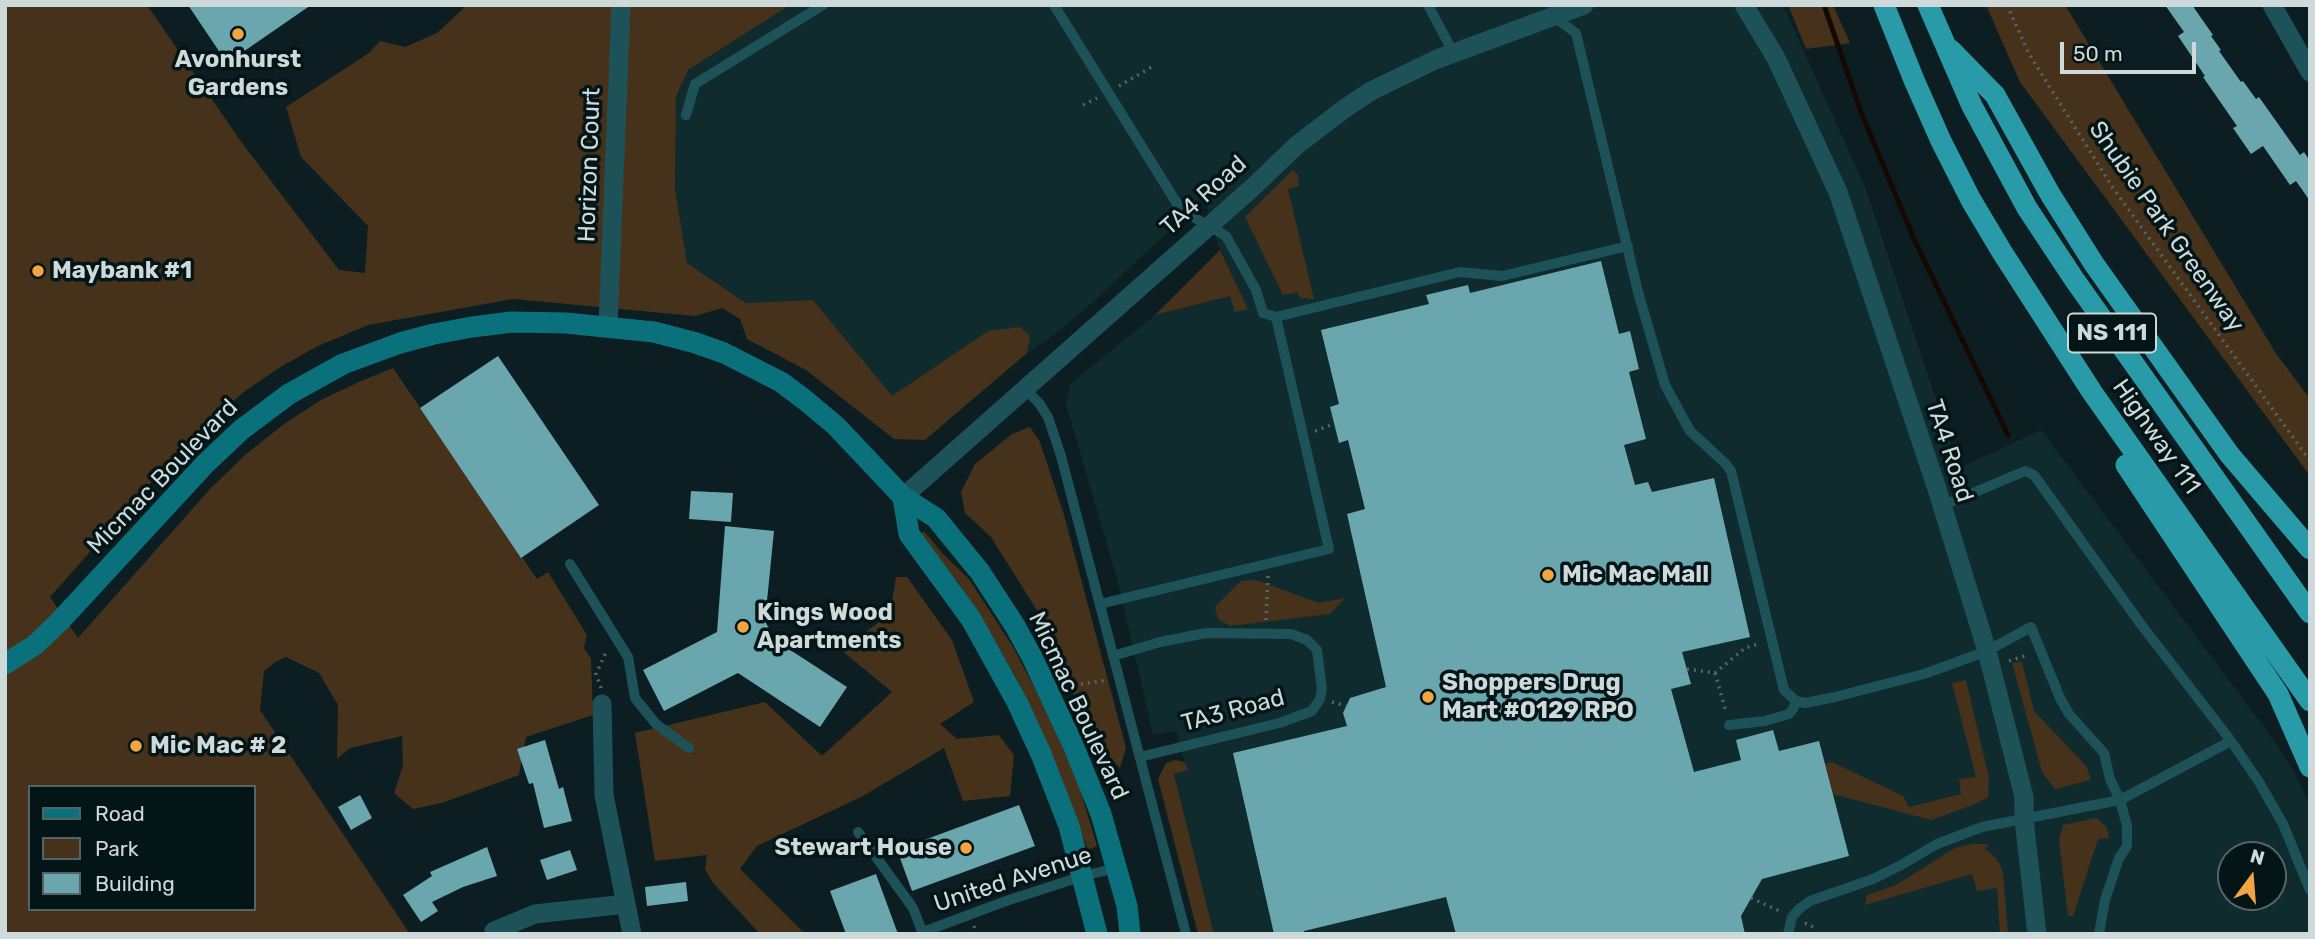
<!DOCTYPE html>
<style>
body{margin:0}
#map{position:relative;width:2315px;height:939px;overflow:hidden;background:#0c1e21;font-family:Rubik,sans-serif}
canvas{display:block}
.frame{position:absolute;inset:0;border:7px solid #ced9da;pointer-events:none}
.legend{position:absolute;left:28px;top:785px;width:228px;height:126px;box-sizing:border-box;background:#041517;border:2px solid #556365;margin:0;padding:9px 12px;list-style:none;font-size:21px;color:#ced9da}
.legend li{display:flex;align-items:center;gap:14px;height:35px}
.legend b{width:35px;border:2px solid #556365}
.north{position:absolute;left:2217px;top:841px;width:70px;height:70px;box-sizing:border-box;background:#041517;border:2px solid #556365;border-radius:50%;rotate:16deg;font-size:19px;font-weight:700;line-height:28px;text-align:center;color:#ced9da}
.north::after{content:'';display:block;margin:auto;width:24px;height:32px;background:#f2a541;clip-path:polygon(50% 0,100% 100%,50% 72%,0 100%)}
.scale{position:absolute;left:2060px;top:42px;width:136px;height:32px;box-sizing:border-box;border:4px solid #ced9da;border-top:0;padding-left:9px;font-size:21px;line-height:24px;white-space:nowrap;color:#ced9da;-webkit-text-stroke:5px #041517;paint-order:stroke}
</style>
<div id="map">
<canvas width="2315" height="939"></canvas>
<div class="frame"></div>
<ul class="legend">
<li><b style="height:9px;background:#0a717c"></b>Road</li>
<li><b style="height:19px;background:#46321b"></b>Park</li>
<li><b style="height:19px;background:#6aa6ae"></b>Building</li>
</ul>
<div class="north">N</div>
<div class="scale">50 m</div>
</div>
<script>
const ctx = document.querySelector('canvas').getContext('2d');
ctx.lineJoin = 'round';
function fill(path, color) { ctx.fillStyle = color; ctx.fill(path, 'evenodd'); }
const toPath = rows => new Path2D(rows.map(r => 'M' + r).join(''));
function stroke(path, color, width, dash) { ctx.strokeStyle = color; ctx.lineWidth = width; ctx.lineCap = dash ? 'butt' : 'round'; ctx.setLineDash(dash || []); ctx.stroke(path); }
function drawText(font, color, halo, rows, align = 'center') {
  ctx.font = font + ' Rubik,sans-serif'; ctx.lineWidth = 7; ctx.setLineDash([]); ctx.textBaseline = 'middle'; ctx.strokeStyle = halo; ctx.fillStyle = color; for (const [text, x, y, turn = 0] of rows) {
    ctx.save(); ctx.translate(x, y); ctx.rotate((+turn || 0) * Math.PI / 180); ctx.textAlign = isNaN(turn) ? turn : align; if (halo) ctx.strokeText(text, 0, 0); ctx.fillText(text, 0, 0); ctx.restore();
  }
}
fill(toPath([
 [790,5,1783,5,1865,187,1959,468,2041,430,2275,742,2298,779,2310,806,2310,934,1214,934,1174,773,1187,770,1176,731,1153,735,1118,582,1066,404,1070,384,1155,315,1230,296,1248,309,1220,250,1204,198,1091,304,1054,335,1027,353,1030,336,988,331,892,397,813,300,746,303,687,263,675,189,676,98,688,70],
 [2231,855,2273,855,2273,897,2231,897]
]), '#0f2b2e');
fill(toPath([
 [5,5,147,5,242,143,339,270,365,273,368,226,301,157,286,107,369,53,380,41,405,47,437,33,467,5,790,5,688,70,676,97,675,189,687,263,746,303,813,300,892,396,988,331,1020,327,1030,336,1027,353,925,440,894,439,806,370,747,339,740,319,722,308,695,316,513,299,368,325,318,346,282,366,245,391,189,440,50,597,78,638,210,489,245,455,284,424,321,400,361,381,393,368,537,579,548,572,587,635,584,648,591,659,593,715,526,737,519,775,442,803,413,809,394,793,403,765,402,736,350,748,337,759,338,705,319,673,286,657,275,662,264,671,260,710,410,934,5,934],
 [30,787,254,787,254,909,30,909],
 [1788,5,1833,5,1850,43,1806,49],
 [1986,5,2065,5,2275,352,2310,399,2310,476,2020,82],
 [1293,170,1298,175,1299,186,1288,189,1314,299,1300,298,1297,292,1283,295,1245,217],
 [1220,250,1248,309,1235,312,1230,296,1155,315],
 [1030,427,1040,442,1064,515,1126,748,1120,768,1095,741,1077,703,1041,617,991,537,965,513,961,492,975,464,1012,434],
 [924,531,943,554,969,579,1013,647,1043,704,1078,783,1097,846,1088,850,1046,742,1016,678,987,627,959,584,920,535],
 [896,577,907,577,952,640,974,702,940,724,957,739,999,735,1014,755,1010,796,963,801,944,748,863,796,757,846,740,869,805,934,760,934,713,883,705,869,707,855,655,861,635,733,765,702,822,756,892,692,841,650,890,614],
 [1256,580,1319,603,1345,598,1330,614,1230,626,1218,619,1215,607,1241,581],
 [2022,662,2034,711,2087,767,2091,780,2055,789,2042,772,2012,663],
 [1966,680,1989,778,1988,797,1975,804,1931,820,1833,794,1825,764,1832,762,1903,796,1909,807,1961,794,1959,779,1976,777,1952,683],
 [1175,760,1185,762,1188,770,1174,774,1214,934,1198,934,1158,779,1166,763],
 [2096,818,2107,827,2109,838,2098,839,2073,916,2068,916,2059,840,2063,825],
 [1972,844,1989,844,1985,849,1994,856,1999,863,2003,873,2008,934,2000,934,1997,888,1977,891,1972,874,1865,905,1867,895,1896,885,1955,848]
]), '#46321b');
stroke(toPath([
 [1824,5,1861,112,1914,239,2008,435]
]), '#150800', 5);
fill(toPath([
 [188,5,311,5,227,63],
 [2165,5,2192,5,2213,35,2211,36,2221,50,2219,51,2241,82,2243,81,2256,99,2259,97,2300,155,2304,152,2310,161,2310,201,2296,181,2290,185,2263,146,2251,154,2233,128,2237,126,2203,77,2205,76,2178,36,2184,32],
 [1601,261,1619,334,1630,331,1639,369,1629,372,1646,439,1624,445,1635,485,1648,482,1652,492,1714,478,1750,637,1682,652,1691,684,1671,689,1694,772,1741,760,1736,740,1773,730,1779,751,1819,741,1849,856,1762,879,1741,916,1745,934,1456,934,1446,897,1304,931,1304,934,1274,934,1233,753,1347,726,1343,713,1350,698,1386,687,1347,514,1365,509,1348,440,1339,443,1330,407,1339,404,1321,330,1429,304,1426,295,1468,285,1470,293],
 [498,356,599,505,521,558,420,408],
 [691,491,733,493,731,522,689,519],
 [725,526,774,531,765,621,775,640,847,687,820,727,738,673,664,711,643,670,717,632],
 [545,740,559,789,563,787,572,821,544,828,533,783,529,784,517,749],
 [360,795,372,818,351,830,338,807],
 [1019,805,1035,846,912,891,897,850],
 [487,847,497,876,463,887,432,902,438,911,421,922,403,895,432,876,430,872],
 [570,850,577,870,547,880,540,860],
 [876,874,898,934,846,934,830,891],
 [686,882,688,901,647,906,645,887]
]), '#6aa6ae');
stroke(toPath([
 [2007,5,2029,54,2113,188,2310,461],
 [1119,86,1155,65],
 [1083,105,1097,98],
 [1315,431,1334,424],
 [1266,620,1268,576],
 [2009,661,2028,655],
 [1687,669,1715,673,1745,648,1758,644],
 [1715,673,1726,712],
 [1067,686,1108,680],
 [601,688,596,674,607,650],
 [1332,702,1346,706],
 [1751,898,1782,912],
 [1805,923,1815,928],
 [974,926,977,934]
]), '#566668', 3.5, [2, 5]);
stroke(toPath([
 [1054,5,1181,210,1226,236,1256,290,1263,313,1276,317,1460,272,1502,276,1628,246],
 [1428,5,1453,52],
 [1554,17,1576,33,1638,292,1665,385,1690,431,1725,463,1731,471,1784,690,1796,701,1805,703,1835,697,1924,674,1987,651,2031,627,2060,698,2069,714,2104,753,2110,779,2120,800,2127,826,2127,846,2119,858,2105,900,2099,934],
 [686,115,695,84,823,5],
 [1025,389,1039,403,1048,417,1061,456,1186,934],
 [1942,506,2025,471,2034,475,2140,623,2231,741,2259,782,2283,824,2310,890],
 [570,564,628,657,635,698,656,724,689,748],
 [1100,604,1329,549,1276,317],
 [1113,656,1160,642,1206,633,1291,634,1307,640,1317,650,1322,689,1320,699,1312,711,1279,723,1140,757],
 [1729,725,1765,721,1789,714,1793,709,1796,701],
 [858,832,913,908,923,934],
 [923,932,1006,901,1083,876,1116,868],
 [1788,934,1792,917,1799,909,1810,901,1873,879,1901,865,1937,844,1982,827,2120,800,2231,741]
]), '#1e5259', 10);
stroke(toPath([
 [1744,5,1776,58,1838,192,1937,489,1987,651,2024,797,2024,820,2037,934],
 [2272,5,2310,72],
 [608,326,621,5],
 [903,497,1252,188,1297,145,1344,109,1371,91,1435,60,1584,5],
 [602,704,604,795,632,934],
 [494,931,535,914,626,904]
]), '#1e5259', 19);
stroke(toPath([
 [903,497,909,534,971,619,1017,702,1041,754,1069,826,1097,934],
 [5,664,35,645,59,622,205,464,241,430,289,394,343,364,400,343,434,334,472,327,512,322,566,323,654,332,696,343,724,353,781,382,805,400,836,426,903,497,936,518,980,572,1015,626,1033,659,1073,745,1101,814,1127,906,1130,934]
]), '#0a717c', 21);
stroke(toPath([
 [1884,5,1914,80,1941,141,1971,200,2002,252,2092,392,2310,701],
 [1928,5,1972,106,2027,208,2074,279,2310,613],
 [1951,50,1995,95,2050,194,2094,264,2229,454,2310,549],
 [2126,465,2278,694,2310,767]
]), '#299ba8', 21);
for (const [x, y, r, color] of [
 [238,34,7,"#f2a541"],
 [38,271,7,"#f2a541"],
 [1548,575,7,"#f2a541"],
 [743,627,7,"#f2a541"],
 [1428,697,7,"#f2a541"],
 [136,746,7,"#f2a541"],
 [966,848,7,"#f2a541"]
]) { const dot = new Path2D(); dot.arc(x, y, r, 0, 2 * Math.PI); ctx.fillStyle = color; ctx.fill(dot); stroke(dot, '#041517', 2.5); }
for (const [x, y, w] of [
 [2112,333,88]
]) { const box = new Path2D(); box.roundRect(x - w / 2, y - 19.5, w, 39, 5); ctx.fillStyle = '#041517'; ctx.fill(box); stroke(box, '#ced9da', 2); }
drawText('bold 23px', '#ced9da', null, [
 ["NS 111",2112,333]
]);
drawText('bold 24px', '#ced9da', '#041517', [
 ["Avonhurst",238,60,"center"],
 ["Gardens",238,88,"center"],
 ["Maybank #1",52,271],
 ["Mic Mac Mall",1562,575],
 ["Kings Wood",757,613],
 ["Apartments",757,641],
 ["Shoppers Drug",1442,683],
 ["Mart #0129 RPO",1442,711],
 ["Mic Mac # 2",150,746],
 ["Stewart House",952,848,"right"]
], 'left');
drawText('24px', '#ced9da', '#041517', [
 ["Horizon Court",590,165,-88],
 ["TA4 Road",1204,196,-42],
 ["Shubie Park Greenway",2166,227,55],
 ["Highway 111",2156,437,55],
 ["TA4 Road",1949,451,72],
 ["Micmac Boulevard",163,477,-46],
 ["Micmac Boulevard",1078,706,65],
 ["TA3 Road",1233,711,-15],
 ["United Avenue",1013,880,-18]
]);
</script>
